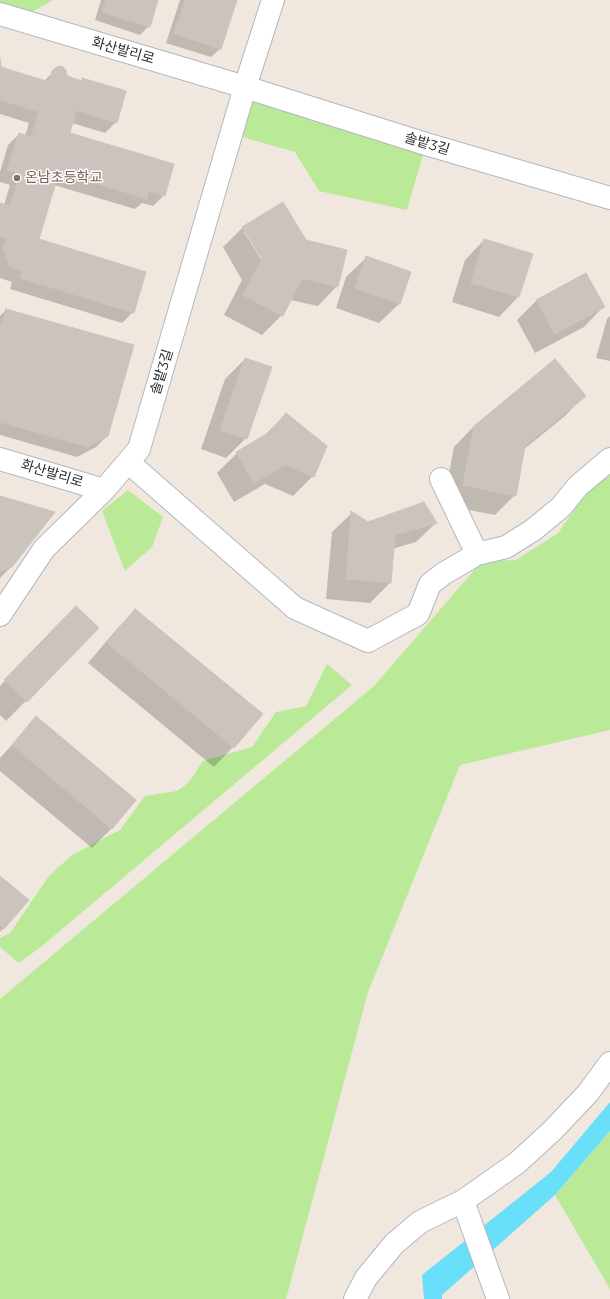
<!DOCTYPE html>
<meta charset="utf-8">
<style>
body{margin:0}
canvas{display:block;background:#f0e7df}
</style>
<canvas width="610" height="1299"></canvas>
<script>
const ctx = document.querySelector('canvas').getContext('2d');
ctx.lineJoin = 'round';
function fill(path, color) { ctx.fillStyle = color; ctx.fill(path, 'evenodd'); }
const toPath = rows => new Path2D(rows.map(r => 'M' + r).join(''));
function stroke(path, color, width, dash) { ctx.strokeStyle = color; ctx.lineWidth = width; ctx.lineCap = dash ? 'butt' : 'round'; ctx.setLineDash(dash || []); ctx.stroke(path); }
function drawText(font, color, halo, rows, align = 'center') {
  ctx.font = font + ' Montserrat,"Noto Sans KR",sans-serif'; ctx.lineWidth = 3; ctx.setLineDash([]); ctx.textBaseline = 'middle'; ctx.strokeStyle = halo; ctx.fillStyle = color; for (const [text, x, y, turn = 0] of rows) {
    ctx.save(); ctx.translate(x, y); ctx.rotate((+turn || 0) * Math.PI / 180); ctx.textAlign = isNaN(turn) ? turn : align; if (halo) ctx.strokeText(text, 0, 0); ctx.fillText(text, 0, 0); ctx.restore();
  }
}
fill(toPath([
 [0,0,53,0,18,20,0,14],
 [245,87,426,144,407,210,319,191,295,152,232,134],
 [610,472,610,730,460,765,368,992,286,1299,0,1299,0,999,374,686,482,561,516,560,558,533,599,475],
 [128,490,163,517,152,547,125,571,102,511],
 [327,664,352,685,42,946,19,963,0,947,0,938,10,933,49,876,72,855,120,830,145,796,177,791,189,782,203,761,252,747,276,712,306,706],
 [610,1131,610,1289,555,1195]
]), '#baea97');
fill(toPath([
 [610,1102,610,1131,555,1195,442,1295,442,1299,424,1299,422,1275,551,1172]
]), '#6adffa');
fill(toPath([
 [101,0,157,0,149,26,140,35,95,20],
 [180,0,236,0,220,49,211,57,166,43],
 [0,68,43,82,57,68,66,77,81,81,83,79,116,122,105,133,72,123,68,134,164,195,153,206,142,203,135,209,54,185,37,240,133,312,122,323,10,289,12,282,0,278,0,204,4,205,10,185,0,182,0,172,8,145,19,134,25,136,29,123,0,114],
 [242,228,306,241,337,286,318,306,290,300,282,315,262,335,224,315,242,280,223,247],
 [244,232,246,232,265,263,264,264],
 [484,240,518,297,499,317,452,302,465,260],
 [366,258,399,304,379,323,336,308,346,277],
 [537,300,603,307,584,327,535,353,517,320],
 [6,310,107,436,96,447,77,457,0,435,0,316],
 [610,316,610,361,596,358,607,319],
 [245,359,246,438,226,458,201,449,225,379],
 [584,396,565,416,523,450,515,495,495,515,443,505,454,447,474,426],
 [286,414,313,476,293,496,265,484,234,502,217,473,237,453,263,437],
 [0,497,12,566,0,578],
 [352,513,368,523,436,523,416,542,392,549,390,583,370,603,326,599,332,532],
 [135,610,233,747,214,767,88,663,116,630],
 [57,627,98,628,6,721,0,715,0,686],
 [36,718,112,828,92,848,0,771,0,758],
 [0,877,4,928,0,932]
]), '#0003');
const building = toPath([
 [106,0,158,0,150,27,102,12,106,0],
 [185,0,237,0,221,49,174,34,185,0],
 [0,59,1,67,49,82,52,71,57,67,62,66,66,70,67,76,82,81,82,78,126,91,117,123,76,110,70,133,174,164,165,196,149,191,147,199,59,172,39,239,146,272,134,313,20,278,22,271,10,267,3,249,6,238,0,236,0,203,10,206,20,174,7,170,19,133,31,137,39,112,0,100,0,59],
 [283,202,306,240,347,250,338,287,302,278,283,316,243,295,262,259,242,227,283,202],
 [484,239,533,254,519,297,471,283,484,239],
 [366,256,411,272,400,304,355,288,366,256],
 [586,273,605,307,555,334,536,300,586,273],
 [6,309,134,345,108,436,88,447,0,422,0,330,6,309],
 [245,358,272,367,247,439,220,430,245,358],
 [555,359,586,396,525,446,516,496,463,485,474,426,555,359],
 [286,413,327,446,314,477,285,465,254,483,236,452,270,432,286,413],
 [0,496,55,512,12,567,0,572,0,496],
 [424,502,437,523,395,535,391,583,346,579,351,511,368,522,424,502],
 [76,606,99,628,27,702,4,680,76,606],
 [135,609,263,714,234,748,107,643,135,609],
 [36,716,136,800,112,829,12,745,36,716],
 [0,876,29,900,4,929,0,925,0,876]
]);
fill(building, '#cbc4be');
stroke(building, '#ccc3b8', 1);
const minor = toPath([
 [0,14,245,87,426,144,610,198],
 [0,459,104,490],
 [128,462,295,608,368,641,418,614,430,584,443,574,477,554,506,547,533,530,561,507,578,486,610,459],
 [441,479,477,554],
 [0,615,44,549,104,490,139,449,245,87,273,0],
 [463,1201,498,1299],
 [355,1299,366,1278,394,1244,420,1222,463,1201,517,1163,552,1131,588,1093,610,1063]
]);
stroke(minor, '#b3b7c2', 24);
stroke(minor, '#fff', 22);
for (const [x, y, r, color] of [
 [17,178,4,"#8d6e63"]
]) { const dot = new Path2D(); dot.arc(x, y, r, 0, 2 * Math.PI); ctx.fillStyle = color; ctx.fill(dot); stroke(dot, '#fff', 1.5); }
drawText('14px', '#2d2d2d', '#fff', [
 ["화산발리로",123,51,16],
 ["솔밭3길",427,144,17],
 ["솔밭3길",162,372,-73],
 ["화산발리로",52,474,17]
]);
drawText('14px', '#785e54', '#fff', [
 ["온남초등학교",25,178]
], 'left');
</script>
